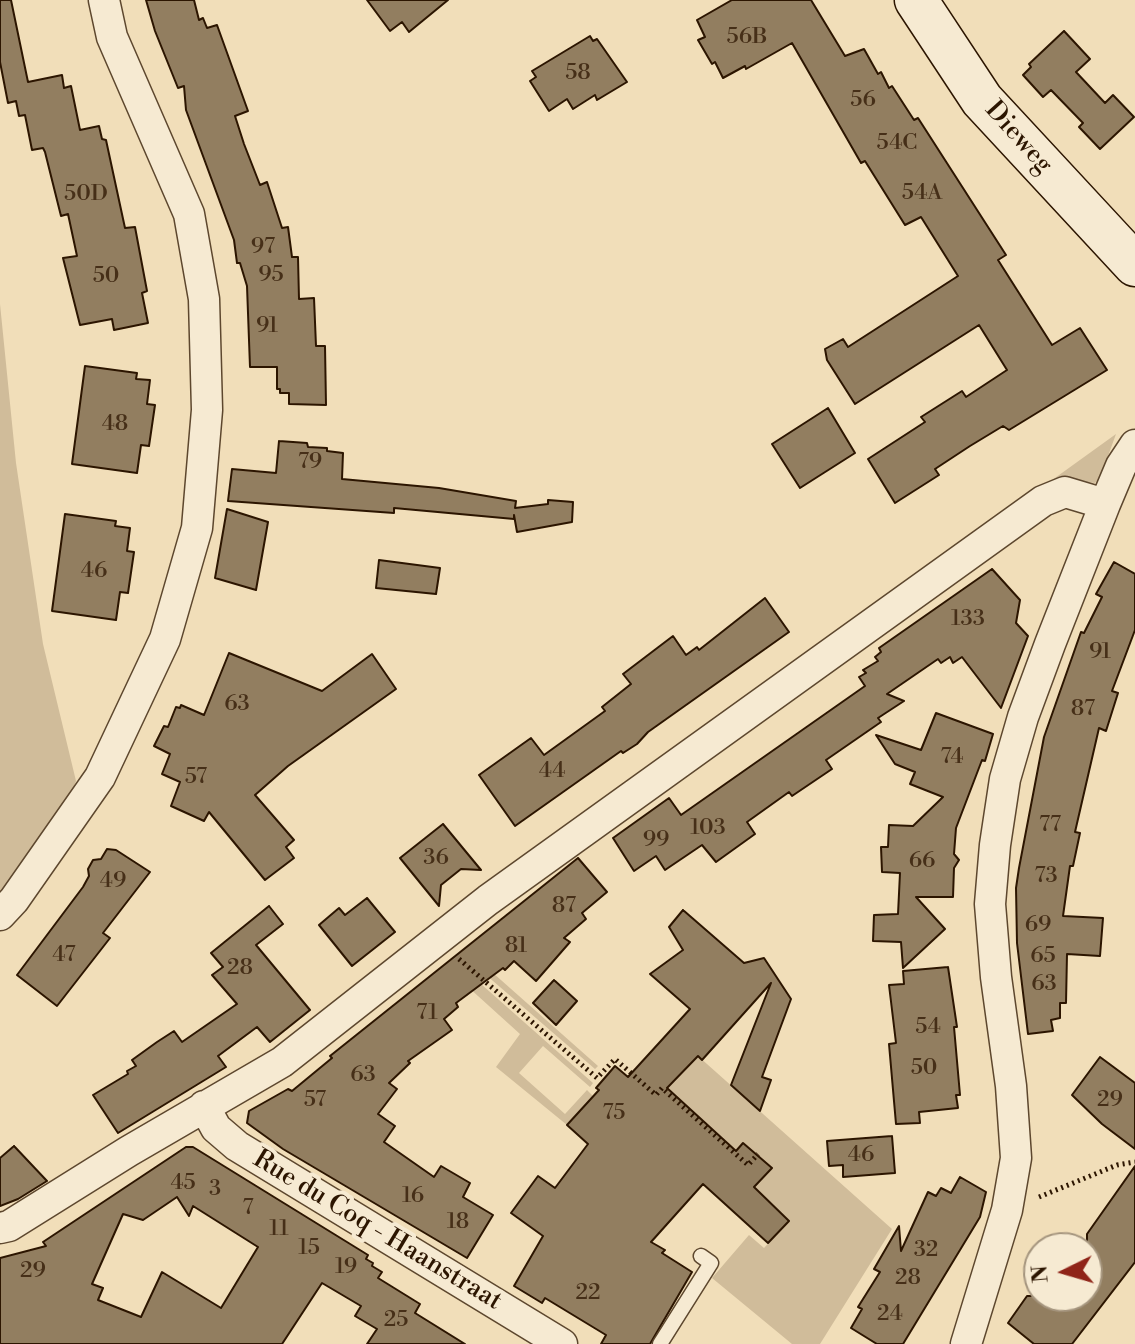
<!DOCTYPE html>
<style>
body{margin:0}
#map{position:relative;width:1135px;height:1344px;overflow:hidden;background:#f1deb9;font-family:"Libre Bodoni",serif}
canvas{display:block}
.north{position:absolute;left:1023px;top:1232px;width:80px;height:80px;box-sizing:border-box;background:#f6ead2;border:2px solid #a5957e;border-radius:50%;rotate:265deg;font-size:22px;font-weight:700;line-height:32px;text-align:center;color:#2c1500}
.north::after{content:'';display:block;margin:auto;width:28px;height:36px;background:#8f2418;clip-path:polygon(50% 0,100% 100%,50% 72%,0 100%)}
</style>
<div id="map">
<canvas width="1135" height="1344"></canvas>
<div class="north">N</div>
</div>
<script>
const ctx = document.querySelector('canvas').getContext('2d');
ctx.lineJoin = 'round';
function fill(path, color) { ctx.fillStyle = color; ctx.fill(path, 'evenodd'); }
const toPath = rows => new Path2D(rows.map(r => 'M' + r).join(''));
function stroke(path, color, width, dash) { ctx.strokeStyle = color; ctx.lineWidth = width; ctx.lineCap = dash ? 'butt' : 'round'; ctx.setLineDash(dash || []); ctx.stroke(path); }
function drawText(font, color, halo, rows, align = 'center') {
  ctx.font = font + ' "Libre Bodoni",serif'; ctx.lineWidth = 8; ctx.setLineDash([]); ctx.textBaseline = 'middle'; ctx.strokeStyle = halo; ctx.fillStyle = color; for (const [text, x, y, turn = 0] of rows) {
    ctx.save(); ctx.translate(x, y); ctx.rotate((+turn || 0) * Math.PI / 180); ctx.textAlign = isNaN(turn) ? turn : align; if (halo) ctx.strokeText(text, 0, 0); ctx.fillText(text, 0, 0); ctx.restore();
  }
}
fill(toPath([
 [0,304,16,463,43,644,76,781,60,821,0,896],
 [1116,434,1100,478,1095,483,1062,479,1048,483],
 [475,957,598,1066,595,1069,471,962],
 [464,969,593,1083,590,1087,543,1046,519,1073,565,1114,587,1090,593,1096,567,1125,496,1067,520,1034,457,977],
 [698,1056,892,1229,820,1344,792,1344,712,1278,749,1235,764,1248,789,1221,752,1190,771,1168,743,1143,736,1151,667,1088]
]), '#d0bc9a');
const building = toPath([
 [0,0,11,0,28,82,62,75,64,88,71,86,80,130,99,126,102,139,106,140,125,228,135,227,147,291,142,293,148,323,114,330,112,319,80,325,63,258,77,256,68,214,61,216,45,152,43,148,32,150,25,115,19,116,16,101,8,103,0,62,0,0],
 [146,0,194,0,199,20,203,18,207,28,217,25,248,111,235,116,244,144,260,185,267,182,282,228,288,227,292,257,298,257,299,299,314,298,316,346,325,346,326,405,289,404,289,393,280,393,280,389,277,389,277,367,250,367,247,286,240,263,237,263,234,240,186,110,184,86,178,88,155,31,146,0],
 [367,0,448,0,409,32,402,22,390,31,367,0],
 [732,0,811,0,845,56,864,49,878,74,881,72,889,88,892,86,914,120,918,118,1006,255,998,260,1052,345,1080,328,1107,370,1009,430,1003,426,970,446,935,469,939,475,895,503,868,459,925,422,921,417,962,391,966,397,1007,370,979,325,855,404,827,360,825,349,843,339,848,347,958,276,921,217,905,225,865,161,861,163,792,43,746,69,745,66,723,78,715,62,712,64,698,40,705,37,697,20,732,0],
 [1064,31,1090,59,1076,72,1105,103,1113,95,1134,117,1100,149,1079,127,1083,123,1051,90,1043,97,1023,75,1031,67,1029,64,1064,31],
 [590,36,593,41,597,39,627,82,597,100,595,95,573,109,567,99,549,111,530,81,536,77,532,71,590,36],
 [85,366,137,373,136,379,150,380,147,404,155,405,149,446,141,445,137,473,72,464,85,366],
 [828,408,855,453,800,488,772,444,828,408],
 [279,441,307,443,308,447,327,448,327,451,343,453,342,479,439,488,516,501,515,508,548,504,548,500,573,502,572,522,517,532,514,515,514,519,394,508,394,513,228,501,232,469,276,473,279,441],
 [227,509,268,522,256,590,215,578,227,509],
 [65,514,116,521,115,526,130,528,127,551,134,552,128,593,120,592,116,620,52,611,65,514],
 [379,560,440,568,436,594,376,588,379,560],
 [1114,562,1135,574,1135,630,1112,691,1118,693,1106,731,1099,728,1075,832,1080,833,1073,866,1070,866,1063,916,1103,918,1100,956,1067,954,1066,1003,1060,1003,1060,1018,1051,1020,1053,1031,1028,1034,1017,943,1016,888,1019,868,1044,737,1081,632,1084,633,1102,597,1096,594,1114,562],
 [992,569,1020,600,1016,623,1028,636,1001,708,962,657,953,663,950,657,941,663,938,659,887,694,904,701,878,718,881,722,826,760,832,769,792,796,789,792,747,822,755,834,716,862,702,845,665,870,656,856,634,871,613,838,669,798,681,815,865,686,859,677,866,673,863,670,878,661,875,657,881,652,879,648,992,569],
 [765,598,789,632,648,732,637,744,623,753,621,751,515,826,479,775,531,738,544,755,605,711,602,707,631,684,623,674,673,636,686,655,697,647,699,650,765,598],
 [229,653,322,691,372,654,396,689,288,766,255,795,294,840,286,847,294,858,265,880,209,812,204,821,171,806,180,782,162,774,170,754,154,746,164,726,168,727,176,707,180,708,181,705,204,715,229,653],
 [936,713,993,734,985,761,982,760,956,828,954,854,959,860,954,868,953,897,916,897,945,929,903,968,901,942,873,941,874,915,898,914,900,873,882,872,881,847,888,847,889,825,913,826,943,797,910,784,915,772,895,764,876,735,921,750,936,713],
 [443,824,481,870,461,869,441,885,439,906,400,858,443,824],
 [107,849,116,850,150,872,103,933,110,938,57,1006,17,975,83,887,89,876,88,869,93,860,101,859,107,849],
 [578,858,607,892,582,913,586,919,564,938,570,942,536,981,514,961,505,970,503,968,456,1003,458,1007,444,1019,452,1030,408,1061,410,1063,389,1083,397,1089,378,1114,395,1126,384,1142,434,1177,441,1166,470,1183,463,1197,493,1215,467,1258,283,1149,247,1123,249,1111,288,1089,292,1091,332,1058,330,1056,578,858],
 [367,898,395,932,352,966,319,925,339,908,345,915,367,898],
 [269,906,283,924,256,945,310,1010,270,1042,257,1027,218,1056,226,1067,118,1133,93,1095,128,1074,127,1071,136,1066,132,1060,157,1042,174,1031,182,1042,237,1004,212,975,223,967,211,953,269,906],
 [683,910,744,963,764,958,791,999,762,1077,771,1080,760,1111,731,1085,771,983,702,1060,698,1056,667,1088,736,1151,743,1143,772,1168,754,1187,789,1221,768,1243,703,1184,651,1242,665,1250,662,1253,692,1272,650,1344,601,1344,606,1335,545,1298,542,1303,514,1286,543,1236,511,1213,538,1176,555,1188,588,1144,567,1125,599,1090,596,1088,615,1066,628,1077,690,1009,650,974,683,950,669,927,683,910],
 [948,967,957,1027,954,1027,960,1095,956,1095,958,1108,919,1112,920,1123,896,1124,889,1044,896,1043,889,985,904,984,903,971,948,967],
 [554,980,577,1001,556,1025,533,1003,554,980],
 [1100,1057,1135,1083,1135,1149,1102,1124,1072,1095,1100,1057],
 [892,1136,895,1173,843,1177,843,1165,829,1166,827,1141,892,1136],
 [14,1146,47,1181,18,1199,0,1206,0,1158,14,1146],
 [186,1147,193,1147,368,1255,366,1259,373,1263,372,1266,382,1272,378,1278,420,1304,415,1313,465,1344,367,1344,377,1329,355,1316,361,1306,322,1283,282,1344,0,1344,0,1258,46,1246,43,1242,186,1147],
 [177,1197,189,1216,193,1206,258,1247,221,1308,162,1272,141,1317,98,1300,103,1288,92,1284,123,1214,143,1220,177,1197],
 [1135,1166,1135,1262,1072,1344,1034,1344,1008,1323,1027,1296,1087,1296,1087,1234,1135,1166],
 [960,1177,986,1192,980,1217,903,1344,877,1344,851,1328,862,1309,858,1307,880,1272,874,1269,899,1226,901,1251,928,1192,936,1196,941,1188,951,1193,960,1177]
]);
fill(building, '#927e60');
stroke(building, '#2c1500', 2);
const lane = toPath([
 [660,1344,711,1263,701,1256]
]);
const street = toPath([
 [0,915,14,900,100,777,165,639,197,528,207,410,204,299,189,214,112,37,104,0],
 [204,1106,216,1128,237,1146,562,1344],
 [0,1228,9,1226,129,1151,282,1062,488,900,1043,501,1065,492,1105,504],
 [966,1344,1007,1210,1016,1158,1011,1086,996,977,990,904,995,845,1005,779,1023,717,1050,644,1105,504,1121,466,1135,445]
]);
const secondary = toPath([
 [916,0,982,100,1135,265]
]);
stroke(lane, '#5d472e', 17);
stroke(street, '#5d472e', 33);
stroke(secondary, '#2c1500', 45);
stroke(toPath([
 [459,959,597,1078,615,1059,656,1095,662,1088,748,1165,758,1154],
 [1039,1197,1117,1165,1135,1162]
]), '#2c1500', 5, [2, 4]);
stroke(lane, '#f6ead2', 14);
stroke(street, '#f6ead2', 30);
stroke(secondary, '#f6ead2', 42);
drawText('22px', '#462f18', null, [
 ["56B",747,38],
 ["58",578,74],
 ["56",863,101],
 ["54C",897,144],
 ["54A",922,194],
 ["50D",86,195],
 ["97",263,248],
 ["95",271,276],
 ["50",106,277],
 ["91",267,327],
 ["48",115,425],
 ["79",310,463],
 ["46",94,572],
 ["133",968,620],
 ["91",1100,653],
 ["63",237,705],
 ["87",1083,710],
 ["74",952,758],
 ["44",552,772],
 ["57",196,778],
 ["77",1050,826],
 ["103",708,829],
 ["99",656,841],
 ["36",436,859],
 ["66",922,862],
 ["73",1046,877],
 ["49",113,882],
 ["87",564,907],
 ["69",1038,926],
 ["81",516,947],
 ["47",64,956],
 ["65",1043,957],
 ["28",240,969],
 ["63",1044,985],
 ["71",427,1014],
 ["54",928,1028],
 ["50",924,1069],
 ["63",363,1076],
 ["57",315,1101],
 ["29",1110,1101],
 ["75",614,1114],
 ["46",861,1156],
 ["45",183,1184],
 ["3",215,1190],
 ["16",413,1197],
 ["7",248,1209],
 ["18",458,1223],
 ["11",279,1230],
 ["15",309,1249],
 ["32",926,1251],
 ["19",346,1268],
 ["29",33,1272],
 ["28",908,1279],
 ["22",588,1294],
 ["24",890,1315],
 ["25",396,1321]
]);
drawText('26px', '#2c1500', '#f6ead2', [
 ["Dieweg",1018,138,48],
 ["Rue du Coq - Haanstraat",377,1231,31]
]);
</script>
